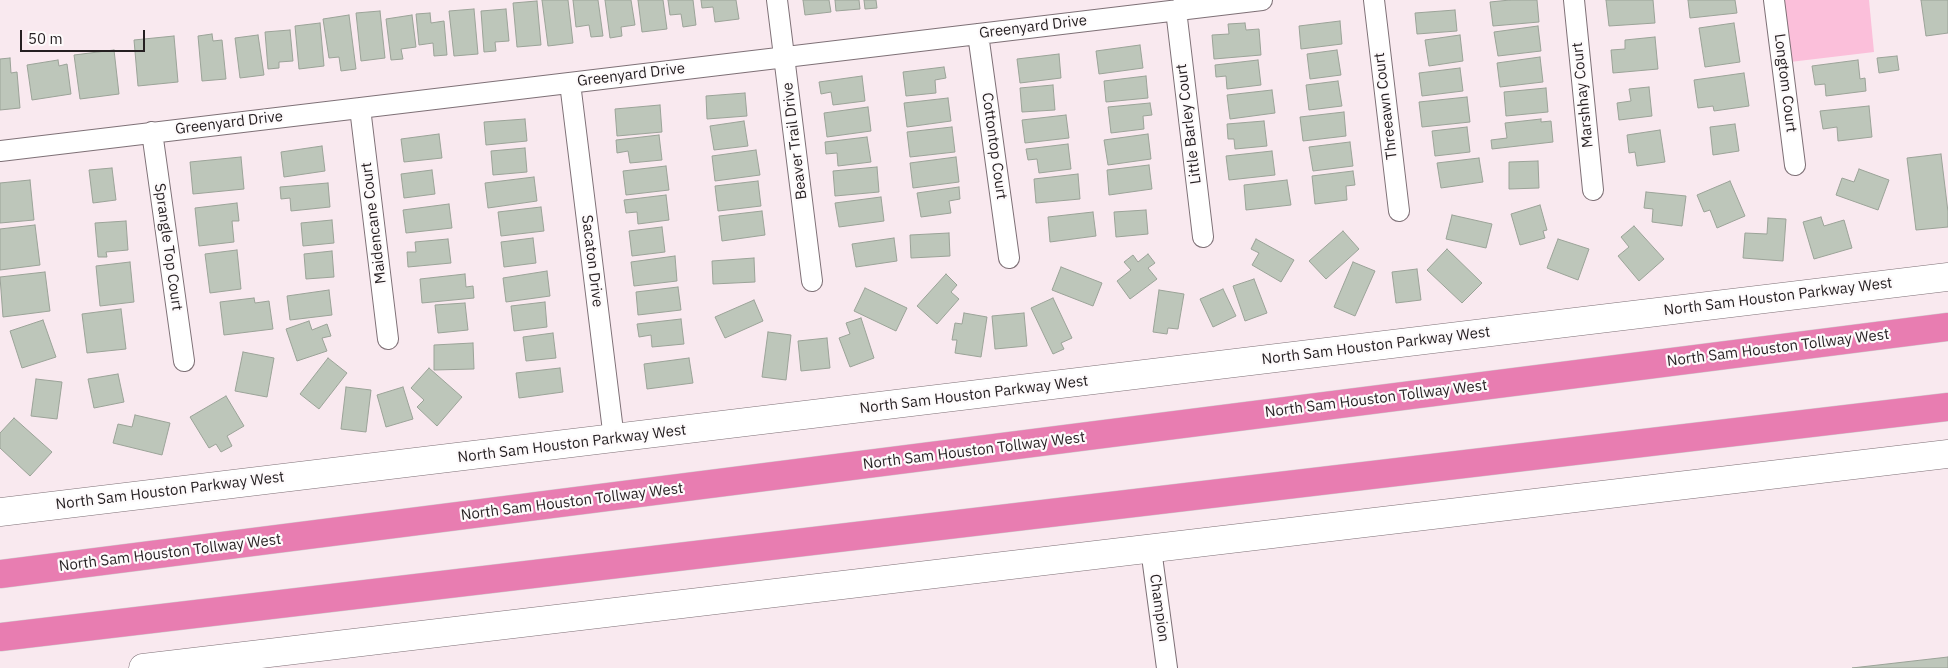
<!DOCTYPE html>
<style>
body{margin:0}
#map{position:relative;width:1948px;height:668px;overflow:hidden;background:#f9e9ef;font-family:"IBM Plex Sans",sans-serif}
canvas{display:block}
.scale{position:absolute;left:20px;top:30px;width:125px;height:22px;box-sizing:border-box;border:2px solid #251f21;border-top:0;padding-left:6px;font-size:15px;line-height:18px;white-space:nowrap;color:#251f21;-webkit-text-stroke:4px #fdfafb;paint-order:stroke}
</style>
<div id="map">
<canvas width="1948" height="668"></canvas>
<div class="scale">50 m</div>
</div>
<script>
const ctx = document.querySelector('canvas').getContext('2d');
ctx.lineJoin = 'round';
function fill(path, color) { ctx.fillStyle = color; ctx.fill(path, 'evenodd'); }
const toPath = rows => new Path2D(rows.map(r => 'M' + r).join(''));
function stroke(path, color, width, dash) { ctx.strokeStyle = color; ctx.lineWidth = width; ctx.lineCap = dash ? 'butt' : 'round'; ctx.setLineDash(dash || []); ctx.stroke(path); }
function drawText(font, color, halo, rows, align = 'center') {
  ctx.font = font + ' "IBM Plex Sans",sans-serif'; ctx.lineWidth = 4.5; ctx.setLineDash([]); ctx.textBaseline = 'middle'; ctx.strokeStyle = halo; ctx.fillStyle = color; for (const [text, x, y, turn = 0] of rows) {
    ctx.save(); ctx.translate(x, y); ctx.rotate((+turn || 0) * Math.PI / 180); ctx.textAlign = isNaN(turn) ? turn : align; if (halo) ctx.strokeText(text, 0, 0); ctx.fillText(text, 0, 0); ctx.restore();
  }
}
fill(toPath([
 [1783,0,1869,0,1874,52,1790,62]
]), '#fbbfda');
const building = toPath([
 [542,0,568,0,573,43,548,46,542,0],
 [573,0,598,0,603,36,591,37,589,25,576,27,573,0],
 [605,0,631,0,635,25,621,27,622,36,610,38,605,0],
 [638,0,663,0,667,29,642,32,638,0],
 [668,0,693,0,696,25,683,27,681,14,670,15,668,0],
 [701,0,736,0,739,19,715,22,713,7,702,8,701,0],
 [803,0,829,0,831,12,805,15,803,0],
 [835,0,859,0,860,9,836,11,835,0],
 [864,0,876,0,877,8,865,9,864,0],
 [1510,0,1537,0,1539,22,1493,26,1490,2,1510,0],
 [1606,0,1653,0,1655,23,1609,26,1606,0],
 [1688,0,1735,0,1737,13,1690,18,1688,0],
 [1921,0,1948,0,1948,33,1926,36,1921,0],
 [537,1,541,45,517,47,513,3,537,1],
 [474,9,478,54,454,56,449,11,474,9],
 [506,9,509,41,495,42,496,51,484,52,481,11,506,9],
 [1455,10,1457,31,1417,34,1415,13,1455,10],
 [380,11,385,58,361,61,356,13,380,11],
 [430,13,431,23,444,21,447,55,434,56,433,43,419,45,416,14,430,13],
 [349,15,356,69,341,71,339,57,329,58,323,19,349,15],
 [412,15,416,47,401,49,403,59,391,60,386,19,412,15],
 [1340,21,1342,44,1301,49,1299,26,1340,21],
 [320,23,324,66,299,69,295,26,320,23],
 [1245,23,1246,30,1259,29,1261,55,1214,59,1212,35,1229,34,1228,24,1245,23],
 [1734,23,1740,62,1705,67,1699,28,1734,23],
 [1538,26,1541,51,1498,56,1494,32,1538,26],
 [290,30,293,61,279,62,279,68,268,69,265,32,290,30],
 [212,34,213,41,222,40,226,79,202,81,198,36,212,34],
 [258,35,264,75,240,78,235,38,258,35],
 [1460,35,1463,61,1429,66,1425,40,1460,35],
 [174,36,178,82,138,86,134,40,174,36],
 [1655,37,1658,69,1613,73,1611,50,1625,49,1625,40,1655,37],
 [1140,45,1143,68,1099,74,1096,51,1140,45],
 [114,50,119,94,80,99,74,55,114,50],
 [1337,50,1341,75,1310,79,1307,54,1337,50],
 [1059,54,1061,78,1020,83,1017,59,1059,54],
 [1897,56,1899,70,1879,73,1877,58,1897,56],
 [1540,57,1543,82,1500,87,1497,63,1540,57],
 [10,58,11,73,17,72,20,108,0,110,0,59,10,58],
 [58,60,59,66,67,64,71,94,32,100,27,65,58,60],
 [1258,60,1261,85,1227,89,1226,76,1216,77,1215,65,1258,60],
 [1858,60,1860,79,1865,78,1866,91,1826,96,1825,84,1815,85,1812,66,1858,60],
 [944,67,946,78,935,80,936,93,906,96,903,72,944,67],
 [1460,68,1463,91,1422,96,1419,73,1460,68],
 [1744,73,1749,106,1714,111,1713,106,1698,108,1694,80,1744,73],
 [862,76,865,101,833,105,831,92,821,94,819,82,862,76],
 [1146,76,1148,98,1106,102,1104,81,1146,76],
 [1338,81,1342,106,1309,110,1306,85,1338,81],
 [1053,85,1055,110,1022,112,1020,88,1053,85],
 [1649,87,1652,116,1619,120,1617,103,1631,101,1629,89,1649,87],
 [1546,88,1548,112,1506,116,1504,92,1546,88],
 [1272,90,1275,113,1230,119,1227,95,1272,90],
 [745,93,747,116,707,119,706,96,745,93],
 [1467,97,1470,122,1422,127,1419,102,1467,97],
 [948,98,951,121,907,127,904,103,948,98],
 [1150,103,1152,115,1143,116,1144,129,1111,133,1108,107,1150,103],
 [660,105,662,132,617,136,615,109,660,105],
 [1869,106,1872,137,1838,141,1837,127,1823,129,1820,111,1869,106],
 [868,107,871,131,827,137,824,113,868,107],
 [1344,112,1346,136,1303,141,1300,117,1344,112],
 [1066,115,1069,138,1025,143,1022,120,1066,115],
 [525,119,527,141,486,145,484,122,525,119],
 [1541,119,1541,122,1551,121,1553,142,1492,149,1491,140,1507,138,1505,123,1541,119],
 [744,121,748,146,714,150,710,126,744,121],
 [1264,121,1267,146,1235,149,1234,139,1228,139,1227,124,1264,121],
 [1735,124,1739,151,1713,155,1710,127,1735,124],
 [952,127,955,152,910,157,907,132,952,127],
 [1467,127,1470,152,1435,156,1432,131,1467,127],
 [1660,130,1665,162,1637,166,1635,152,1629,153,1627,135,1660,130],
 [439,134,442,158,404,162,401,139,439,134],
 [1148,134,1151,159,1108,165,1104,140,1148,134],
 [659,135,662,160,630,163,628,151,617,153,616,140,659,135],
 [867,137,871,162,838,166,837,153,826,154,825,142,867,137],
 [1350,142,1353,166,1313,171,1309,147,1350,142],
 [1068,144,1071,169,1039,173,1037,159,1028,160,1026,149,1068,144],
 [322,146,325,171,284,177,281,152,322,146],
 [525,148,527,172,493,175,491,151,525,148],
 [756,150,760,175,715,181,712,156,756,150],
 [1272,151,1275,175,1229,180,1226,156,1272,151],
 [1941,154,1948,212,1948,227,1916,230,1907,158,1941,154],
 [241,157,244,189,193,194,190,162,241,157],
 [956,157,959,182,913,188,910,163,956,157],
 [1479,158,1483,182,1441,188,1437,163,1479,158],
 [1538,161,1539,188,1509,189,1509,162,1538,161],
 [1149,165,1152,189,1109,195,1107,170,1149,165],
 [666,166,669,190,626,195,623,171,666,166],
 [877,167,879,192,835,196,833,171,877,167],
 [112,168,116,200,93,203,89,170,112,168],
 [1859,169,1889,180,1878,210,1836,195,1842,178,1854,182,1859,169],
 [432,170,435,194,404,198,401,174,432,170],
 [1353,171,1355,185,1346,186,1347,200,1315,204,1312,176,1353,171],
 [1078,174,1080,199,1036,203,1034,179,1078,174],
 [534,177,537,201,488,208,485,183,534,177],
 [30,180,34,220,0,223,0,183,30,180],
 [1287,180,1291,205,1246,210,1244,185,1287,180],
 [758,181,761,206,718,211,715,186,758,181],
 [1730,181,1745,216,1717,228,1710,210,1704,212,1697,195,1730,181],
 [328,183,330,207,291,211,290,198,281,199,280,187,328,183],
 [959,187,960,199,949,201,951,213,921,217,917,193,959,187],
 [1646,192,1686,196,1682,226,1652,222,1653,209,1644,208,1646,192],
 [666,195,669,220,638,224,637,212,626,213,624,200,666,195],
 [881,197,884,221,839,227,835,203,881,197],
 [237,203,239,221,232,221,234,242,199,246,195,208,237,203],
 [449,204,452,228,406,233,403,210,449,204],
 [1540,205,1547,230,1543,231,1545,238,1520,245,1511,214,1540,205],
 [541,207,544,231,501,236,498,212,541,207],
 [1146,210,1148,234,1116,237,1114,212,1146,210],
 [762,211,765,235,722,241,719,216,762,211],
 [1093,212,1096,236,1050,242,1048,217,1093,212],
 [1452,215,1492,224,1486,248,1446,239,1452,215],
 [1821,217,1824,226,1844,220,1852,248,1814,259,1803,222,1821,217],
 [1768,218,1786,219,1783,261,1743,258,1745,233,1767,234,1768,218],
 [332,220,334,243,303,246,301,223,332,220],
 [126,221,128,250,106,252,107,257,98,257,95,223,126,221],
 [35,225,40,265,0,270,0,229,35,225],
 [1634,226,1664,259,1639,281,1618,256,1629,247,1621,237,1634,226],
 [662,227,665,252,632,256,629,231,662,227],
 [1343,231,1359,249,1326,279,1309,261,1343,231],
 [949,233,950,256,911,258,910,235,949,233],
 [533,238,536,263,504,267,501,242,533,238],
 [894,238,897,261,856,267,852,244,894,238],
 [448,239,451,263,408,267,407,252,416,252,415,242,448,239],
 [1256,239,1294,260,1281,282,1252,265,1259,253,1251,249,1256,239],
 [1558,239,1589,249,1578,280,1547,268,1558,239],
 [1447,249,1482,283,1462,303,1427,270,1447,249],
 [237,250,241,289,210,293,205,254,237,250],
 [332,251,334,277,306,279,304,254,332,251],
 [1148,254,1155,263,1148,268,1157,279,1130,299,1117,281,1131,270,1124,262,1133,255,1138,262,1148,254],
 [675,256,677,281,634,286,631,262,675,256],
 [754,258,755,282,713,284,712,261,754,258],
 [130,262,134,302,100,306,96,266,130,262],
 [1353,262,1375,271,1355,316,1334,307,1353,262],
 [1061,267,1102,283,1093,306,1052,290,1061,267],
 [1417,269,1421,300,1396,303,1392,272,1417,269],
 [547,271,550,296,506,302,503,278,547,271],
 [45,272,50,311,3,317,0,277,45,272],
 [465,274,466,287,473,286,474,298,422,303,420,279,465,274],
 [946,274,957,285,951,292,959,299,937,324,917,306,946,274],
 [1254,279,1267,313,1245,321,1233,286,1254,279],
 [678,287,681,310,638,315,636,292,678,287],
 [865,288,907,308,896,331,854,311,865,288],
 [1223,289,1236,316,1213,327,1200,299,1223,289],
 [329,290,332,315,290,320,287,296,329,290],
 [1159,290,1184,294,1178,329,1168,328,1167,334,1153,332,1159,290],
 [254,298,255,303,269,301,273,329,224,335,220,302,254,298],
 [1053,298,1072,338,1061,343,1064,349,1053,354,1031,308,1053,298],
 [754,300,763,321,725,338,715,317,754,300],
 [545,302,547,327,514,331,511,306,545,302],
 [465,303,468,330,438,333,435,305,465,303],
 [121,309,126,349,87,353,82,314,121,309],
 [964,313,987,317,981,357,955,353,957,340,952,340,955,323,962,324,964,313],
 [1024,313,1027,346,995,349,992,316,1024,313],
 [861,318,874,358,850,367,839,338,850,334,846,323,861,318],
 [681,319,684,344,652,347,651,335,639,337,637,324,681,319],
 [43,320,56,357,22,368,10,331,43,320],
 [309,321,312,330,327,324,331,336,322,338,327,351,297,361,286,329,309,321],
 [768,332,791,335,786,380,762,377,768,332],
 [553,333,556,358,526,361,523,337,553,333],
 [827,338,830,368,801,371,798,341,827,338],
 [473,343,474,369,434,370,434,345,473,343],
 [243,352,274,358,267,397,235,391,243,352],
 [328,358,347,373,319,409,300,394,328,358],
 [689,358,693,383,647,389,644,364,689,358],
 [429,368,462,397,437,426,417,407,424,400,411,388,429,368],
 [560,368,563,392,519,398,516,373,560,368],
 [118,374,124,402,94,408,88,379,118,374],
 [36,379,62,382,57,419,31,416,36,379],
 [346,387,371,390,366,432,341,429,346,387],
 [403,387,413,419,386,427,377,395,403,387],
 [226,396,244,426,227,436,232,446,221,452,216,444,209,448,190,417,226,396],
 [135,415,170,423,162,455,113,443,118,424,132,427,135,415],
 [14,418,52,452,30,476,0,448,0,433,14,418],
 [1948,657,1948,668,1852,668,1948,657]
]);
fill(building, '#bdc6ba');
stroke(building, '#9ba398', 1);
const minor = toPath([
 [777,0,812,281],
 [1374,0,1399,211],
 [1574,0,1593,190],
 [1774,0,1795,165],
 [1176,10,1203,237],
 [978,34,1009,258],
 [570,83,614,439],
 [360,108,388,339],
 [152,132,184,361],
 [0,151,1262,0],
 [1151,549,1167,668]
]);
const secondary = toPath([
 [0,512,1948,277],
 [143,668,1948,454]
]);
const motorway = toPath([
 [0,574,1948,327],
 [0,637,1948,407]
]);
stroke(minor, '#7e7076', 22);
stroke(secondary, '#7e7076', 29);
stroke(motorway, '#cfcece', 29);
stroke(minor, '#fff', 20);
stroke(secondary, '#fff', 28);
stroke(motorway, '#e87db1', 28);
drawText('15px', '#251f21', '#fdfafb', [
 ["Greenyard Drive",1033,27,-7],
 ["Greenyard Drive",631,75,-7],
 ["Longtom Court",1785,83,83],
 ["Marshhay Court",1583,95,-96],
 ["Threeawn Court",1386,106,-97],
 ["Greenyard Drive",229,123,-7],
 ["Little Barley Court",1189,124,-97],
 ["Beaver Trail Drive",795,141,-97],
 ["Cottontop Court",994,146,82],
 ["Maidencane Court",374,223,-97],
 ["Sprangle Top Court",168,247,82],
 ["Sacaton Drive",592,261,83],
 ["North Sam Houston Parkway West",1778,297,-7],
 ["North Sam Houston Parkway West",1376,346,-7],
 ["North Sam Houston Tollway West",1778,348,-7],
 ["North Sam Houston Parkway West",974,395,-7],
 ["North Sam Houston Tollway West",1376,399,-7],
 ["North Sam Houston Parkway West",572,444,-7],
 ["North Sam Houston Tollway West",974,451,-7],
 ["North Sam Houston Parkway West",170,491,-7],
 ["North Sam Houston Tollway West",572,502,-7],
 ["North Sam Houston Tollway West",170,553,-7],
 ["Champion",1159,608,82]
]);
</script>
